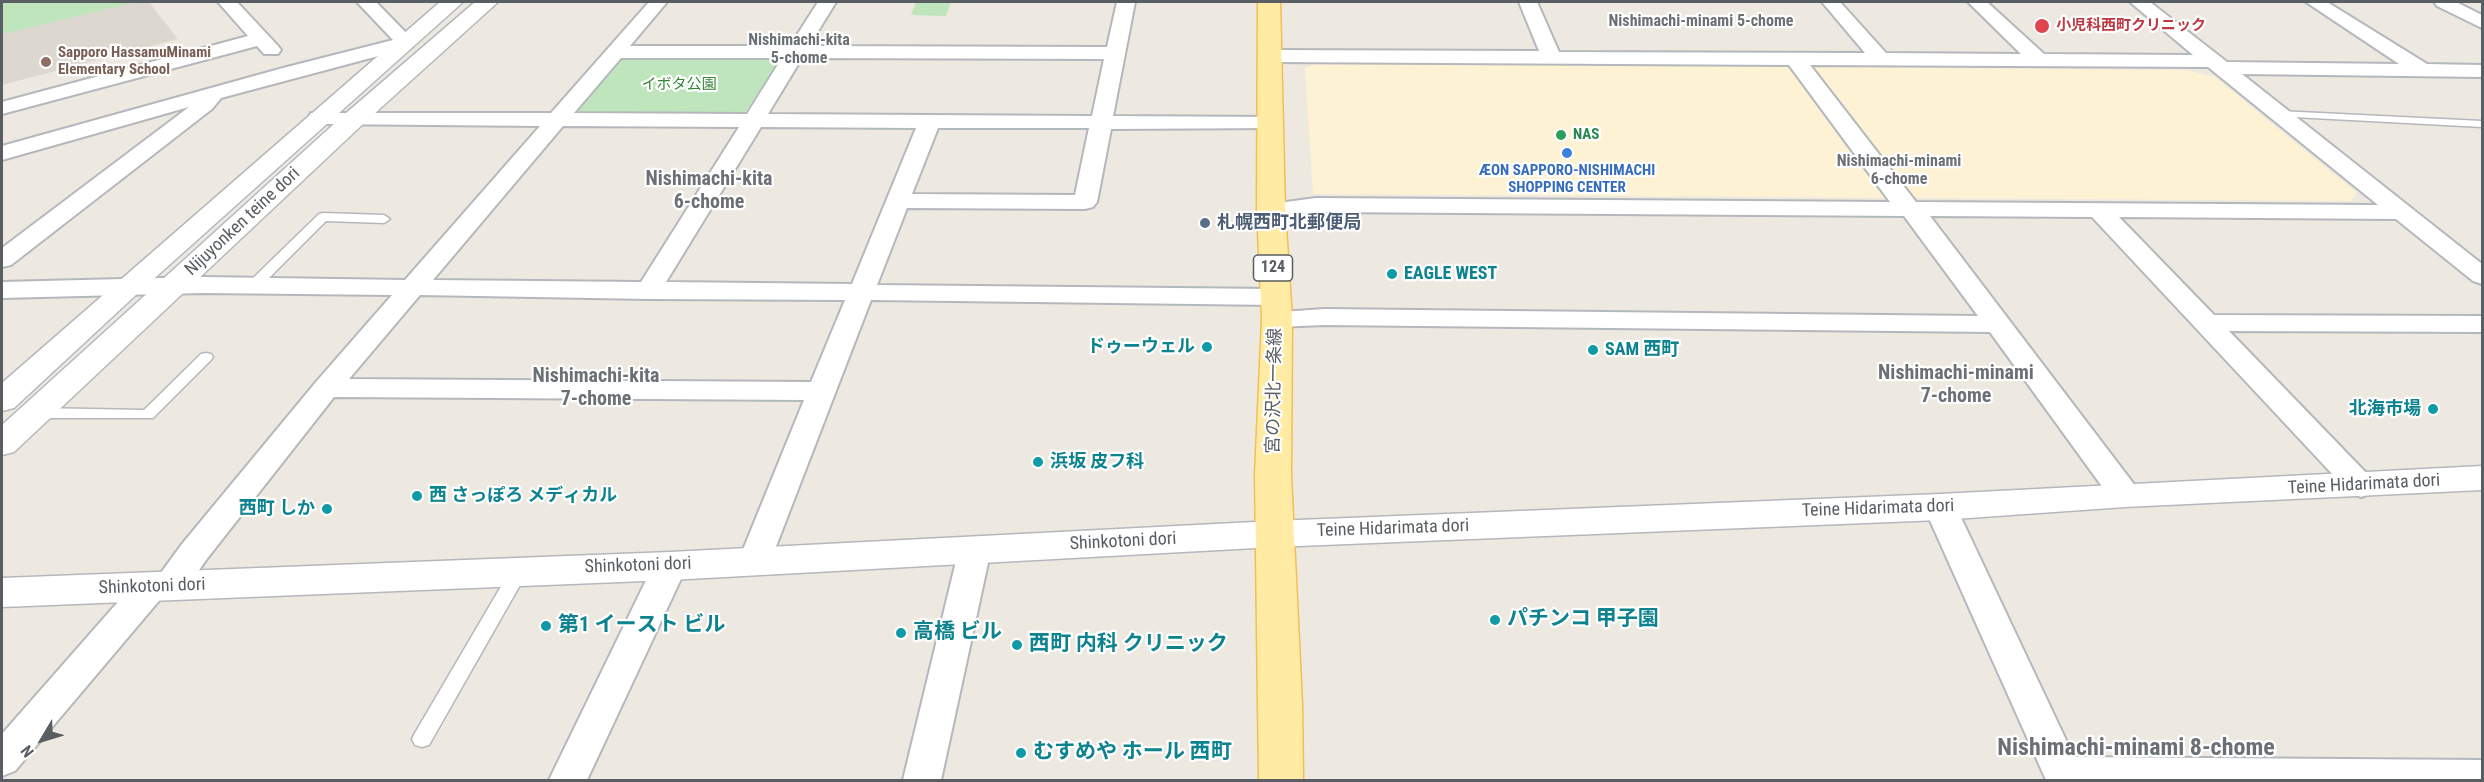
<!DOCTYPE html>
<meta charset="utf-8">
<style>
body{margin:0}
#map{position:relative;width:2484px;height:782px;overflow:hidden;background:#ede9e1;font-family:"Roboto Condensed",sans-serif}
canvas{display:block}
.frame{position:absolute;inset:0;border:3px solid #595e62;pointer-events:none}
.north{position:absolute;left:12px;top:710px;width:60px;height:60px;-webkit-text-stroke:4px #fff;paint-order:stroke;rotate:232deg;font-size:16px;font-weight:700;line-height:24px;text-align:center;color:#595e62}
.north::after{content:'';display:block;margin:auto;width:21px;height:27px;background:#595e62;clip-path:polygon(50% 0,100% 100%,50% 72%,0 100%)}
</style>
<div id="map">
<canvas width="2484" height="782"></canvas>
<div class="frame"></div>
<div class="north">N</div>
</div>
<script>
const ctx = document.querySelector('canvas').getContext('2d');
ctx.lineJoin = 'round';
function fill(path, color) { ctx.fillStyle = color; ctx.fill(path, 'evenodd'); }
const toPath = rows => new Path2D(rows.map(r => 'M' + r).join(''));
function stroke(path, color, width, dash) { ctx.strokeStyle = color; ctx.lineWidth = width; ctx.lineCap = dash ? 'butt' : 'round'; ctx.setLineDash(dash || []); ctx.stroke(path); }
function drawText(font, color, halo, rows, align = 'center') {
  ctx.font = font + ' "Roboto Condensed","Noto Sans JP",sans-serif'; ctx.lineWidth = 4.5; ctx.setLineDash([]); ctx.textBaseline = 'middle'; ctx.strokeStyle = halo; ctx.fillStyle = color; for (const [text, x, y, turn = 0] of rows) {
    ctx.save(); ctx.translate(x, y); ctx.rotate((+turn || 0) * Math.PI / 180); ctx.textAlign = isNaN(turn) ? turn : align; if (halo) ctx.strokeText(text, 0, 0); ctx.fillText(text, 0, 0); ctx.restore();
  }
}
fill(toPath([
 [1317,63,2186,70,2215,77,2357,193,2351,201,1313,194,1305,68]
]), '#fef2d4');
fill(toPath([
 [2,2,149,2,178,39,2,85]
]), '#ddd8cf');
fill(toPath([
 [2,2,137,2,2,34],
 [916,2,951,2,946,16,911,15],
 [776,56,780,58,746,111,737,115,584,114,578,110,623,58]
]), '#bee5bc');
const service = toPath([
 [2279,111,2482,121,2482,127,2275,116,2273,114,2279,111],
 [323,213,384,215,390,219,384,223,326,221,259,288,249,288,247,285,249,282,319,214,323,213],
 [206,353,211,354,213,357,211,360,153,418,36,418,28,413,36,408,144,410,201,354,206,353],
 [519,565,525,566,528,571,429,745,422,747,415,745,412,739,415,733,513,566,519,565]
]);
const minor = toPath([
 [218,2,237,2,278,46,281,50,278,54,264,54,257,46,2,114,2,102,248,36,218,2],
 [357,2,376,2,412,39,415,43,412,47,221,98,212,109,11,265,2,267,2,248,189,107,2,160,2,146,283,68,393,40,357,2],
 [649,2,667,2,630,46,790,46,818,2,836,2,809,46,1107,47,1117,2,1135,2,1113,116,1271,117,1279,118,1282,123,1279,128,1111,129,1097,202,1093,207,1085,209,907,208,877,285,1275,289,1284,291,1288,297,1284,303,1275,305,871,300,770,562,766,570,754,574,742,570,738,562,804,400,334,397,206,560,182,595,170,598,163,596,15,771,2,776,2,734,139,578,151,575,158,577,182,544,316,382,392,295,203,293,2,298,2,282,203,277,405,280,540,126,319,124,311,123,308,118,311,113,551,113,649,2],
 [621,58,782,58,747,114,574,113,621,58],
 [802,58,1104,59,1092,116,768,114,802,58],
 [563,126,739,127,641,282,433,280,563,126],
 [761,127,916,128,852,284,666,282,761,127],
 [938,128,1089,128,1075,195,912,194,938,128],
 [420,295,648,299,845,300,811,382,349,379,420,295],
 [1519,2,1537,2,1559,52,1865,53,1822,2,1840,2,1886,53,2021,54,1968,2,1987,2,2044,54,2193,55,2130,2,2150,2,2227,62,2399,64,2306,2,2327,2,2427,64,2482,65,2482,77,2242,74,2482,264,2482,284,2473,281,2396,219,2119,217,2214,315,2482,316,2482,332,2229,331,2372,479,2376,486,2372,493,2361,497,2350,493,2092,217,1930,216,2136,487,2141,495,2136,503,2125,506,2114,503,1990,332,1324,325,1277,327,1268,325,1264,319,1268,313,1324,309,1978,316,1904,216,1316,212,1271,217,1263,215,1259,210,1263,205,1316,198,1890,202,1789,65,1269,62,1262,60,1259,56,1262,52,1269,50,1539,51,1519,2],
 [1810,65,2208,67,2378,205,1916,202,1810,65],
 [2434,2,2456,2,2482,15,2482,28,2437,6,2434,2],
 [1940,496,1951,499,1956,507,2074,757,2482,760,2482,780,2046,780,1924,507,1929,499,1940,496],
 [975,537,987,541,991,549,941,780,903,780,959,549,963,541,975,537],
 [670,554,682,557,687,566,587,780,549,780,653,566,658,557,670,554]
]);
const tertiary = toPath([
 [440,2,463,2,138,293,14,408,2,411,2,383,440,2],
 [475,2,498,2,363,124,14,452,2,455,2,425,345,114,475,2],
 [2482,466,2482,490,2125,507,1940,520,1274,547,670,580,2,607,2,578,670,552,1274,521,1940,494,2482,466]
]);
const primary = toPath([
 [1258,2,1280,2,1285,210,1292,319,1291,475,1302,704,1303,780,1259,780,1255,475,1262,319,1257,210,1258,2]
]);
stroke(service, '#b4b7bc', 3);
stroke(minor, '#b4b7bc', 4);
stroke(tertiary, '#b4b7bc', 3);
stroke(primary, '#f3be53', 3);
fill(service, '#fff');
fill(minor, '#fff');
fill(tertiary, '#fff');
fill(primary, '#ffeba3');
for (const [x, y, r, color] of [
 [2042,26,8,"#e0444e"],
 [46,62,6,"#8d6e63"],
 [1561,135,6,"#2e9e5b"],
 [1567,153,6,"#3f7fe0"],
 [1205,223,6,"#5c6f8a"],
 [1392,274,6,"#0f9aa8"],
 [1207,347,6,"#0f9aa8"],
 [1593,350,6,"#0f9aa8"],
 [2433,409,6,"#0f9aa8"],
 [1038,462,6,"#0f9aa8"],
 [417,496,6,"#0f9aa8"],
 [327,509,6,"#0f9aa8"],
 [1495,620,6,"#0f9aa8"],
 [546,626,6,"#0f9aa8"],
 [901,633,6,"#0f9aa8"],
 [1017,645,6,"#0f9aa8"],
 [1021,753,6,"#0f9aa8"]
]) { const dot = new Path2D(); dot.arc(x, y, r, 0, 2 * Math.PI); ctx.fillStyle = color; ctx.fill(dot); stroke(dot, '#fff', 2); }
drawText('bold 15px', '#be3a42', '#fff', [
 ["小児科西町クリニック",2056,26]
], 'left');
drawText('bold 15px', '#785e54', '#fff', [
 ["Sapporo HassamuMinami",58,53],
 ["Elementary School",58,70]
], 'left');
drawText('15px', '#348734', '#fff', [
 ["イボタ公園",679,85]
]);
drawText('bold 15px', '#27864d', '#fff', [
 ["NAS",1573,135]
], 'left');
drawText('bold 15px', '#366cbe', '#fff', [
 ["ÆON SAPPORO-NISHIMACHI",1567,171],
 ["SHOPPING CENTER",1567,188]
]);
drawText('bold 16px', '#6a7074', '#fff', [
 ["Nishimachi-minami 5-chome",1701,22],
 ["Nishimachi-kita",799,41],
 ["5-chome",799,59],
 ["Nishimachi-minami",1899,162],
 ["6-chome",1899,180]
]);
for (const [x, y, w] of [
 [1273,268,39]
]) { const box = new Path2D(); box.roundRect(x - w / 2, y - 13, w, 26, 4.5); ctx.fillStyle = '#fff'; ctx.fill(box); stroke(box, '#595e62', 1.5); }
drawText('bold 16px', '#595e62', null, [
 ["124",1273,268]
]);
drawText('18px', '#595e62', '#fff', [
 ["Nijuyonken teine dori",243,222,-43],
 ["宮の沢北一条線",1275,391,-89],
 ["Teine Hidarimata dori",2364,485,-3],
 ["Teine Hidarimata dori",1878,509,-2],
 ["Teine Hidarimata dori",1393,529,-2],
 ["Shinkotoni dori",1123,542,-3],
 ["Shinkotoni dori",638,566,-2],
 ["Shinkotoni dori",152,587,-2]
]);
drawText('bold 18px', '#4e5e75', '#fff', [
 ["札幌西町北郵便局",1217,223]
], 'left');
drawText('bold 18px', '#0d838f', '#fff', [
 ["EAGLE WEST",1404,274],
 ["ドゥーウェル",1195,347,"right"],
 ["SAM 西町",1605,350],
 ["北海市場",2421,409,"right"],
 ["浜坂 皮フ科",1050,462],
 ["西 さっぽろ メディカル",429,496],
 ["西町 しか",315,509,"right"]
], 'left');
drawText('bold 20px', '#6a7074', '#fff', [
 ["Nishimachi-kita",709,180],
 ["6-chome",709,203],
 ["Nishimachi-minami",1956,374],
 ["7-chome",1956,397],
 ["Nishimachi-kita",596,377],
 ["7-chome",596,400]
]);
drawText('bold 21px', '#0d838f', '#fff', [
 ["パチンコ 甲子園",1507,620],
 ["第1 イースト ビル",558,626],
 ["高橋 ビル",913,633],
 ["西町 内科 クリニック",1029,645],
 ["むすめや ホール 西町",1033,753]
], 'left');
drawText('bold 24px', '#6a7074', '#fff', [
 ["Nishimachi-minami 8-chome",2136,749]
]);
</script>
